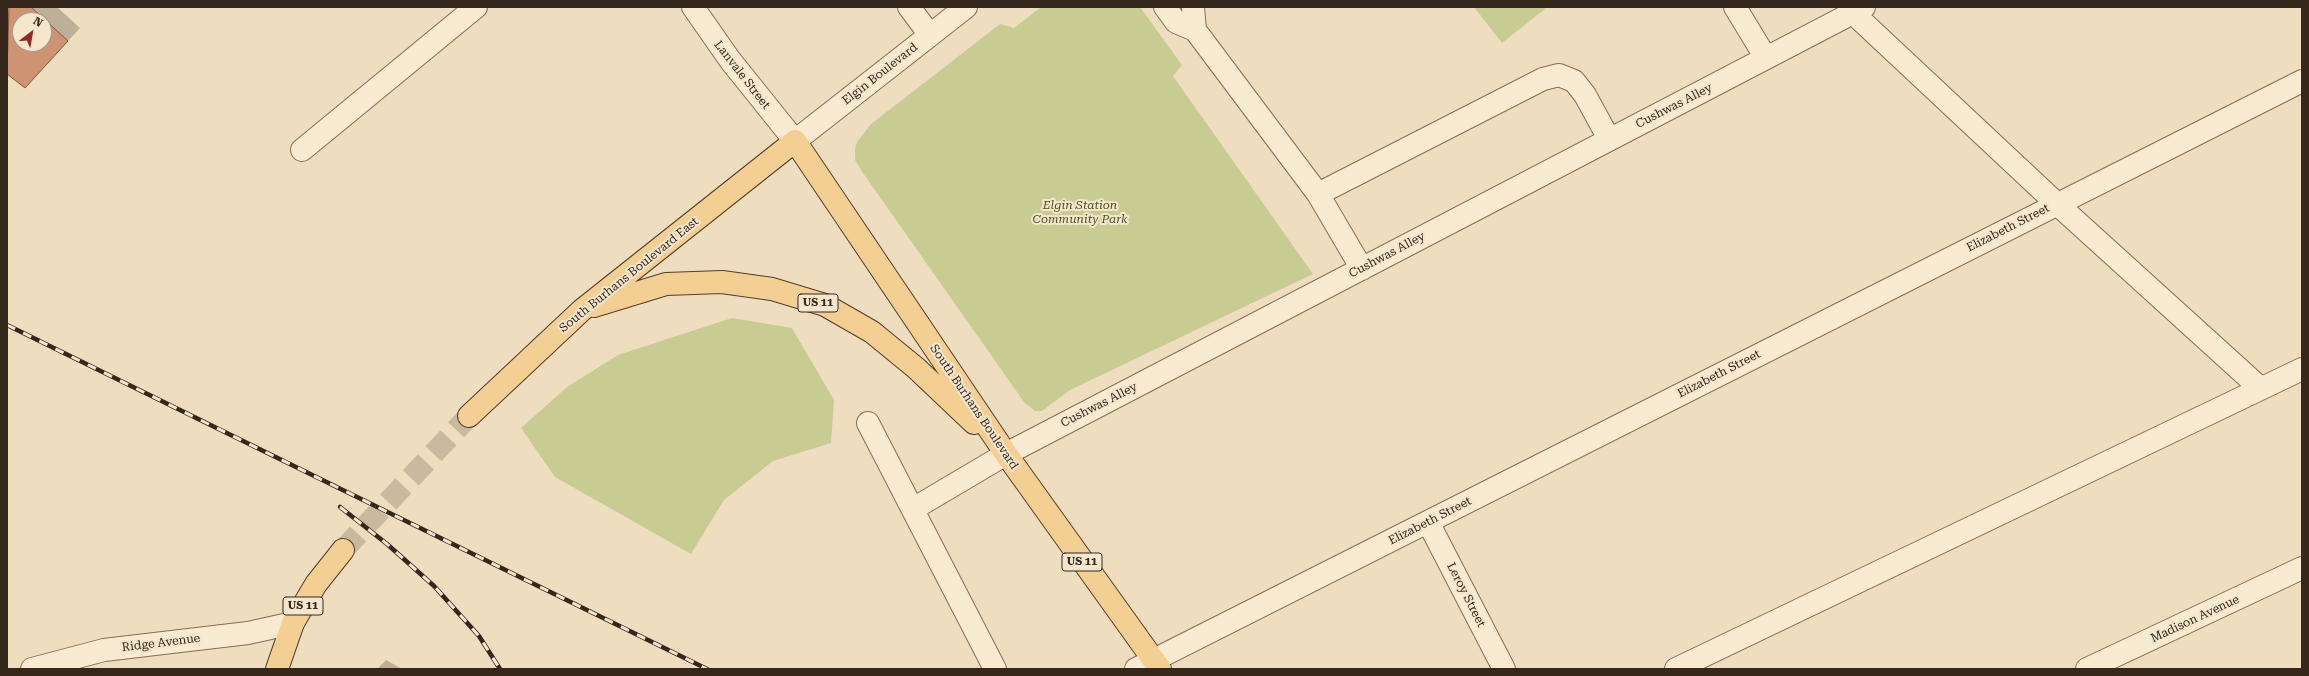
<!DOCTYPE html>
<style>
body{margin:0}
#map{position:relative;width:2309px;height:676px;overflow:hidden;background:#eeddbe;font-family:"Roboto Serif",serif}
canvas{display:block}
.frame{position:absolute;inset:0;border:8px solid #35271c;pointer-events:none}
.north{position:absolute;left:12px;top:12px;width:40px;height:40px;box-sizing:border-box;background:#f5e7ce;border:1px solid #a89a87;border-radius:50%;rotate:31deg;font-size:11px;font-weight:700;line-height:16px;text-align:center;color:#35271c}
.north::after{content:'';display:block;margin:auto;width:14px;height:18px;background:#96262e;clip-path:polygon(50% 0,100% 100%,50% 72%,0 100%)}
</style>
<div id="map">
<canvas width="2309" height="676"></canvas>
<div class="frame"></div>
<div class="north">N</div>
</div>
<script>
const ctx = document.querySelector('canvas').getContext('2d');
ctx.lineJoin = 'round';
function fill(path, color) { ctx.fillStyle = color; ctx.fill(path, 'evenodd'); }
const toPath = rows => new Path2D(rows.map(r => 'M' + r).join(''));
function stroke(path, color, width, dash) { ctx.strokeStyle = color; ctx.lineWidth = width; ctx.lineCap = dash ? 'butt' : 'round'; ctx.setLineDash(dash || []); ctx.stroke(path); }
function drawText(font, color, halo, rows, align = 'center') {
  ctx.font = font + ' "Roboto Serif",serif'; ctx.lineWidth = 4; ctx.setLineDash([]); ctx.textBaseline = 'middle'; ctx.strokeStyle = halo; ctx.fillStyle = color; for (const [text, x, y, turn = 0] of rows) {
    ctx.save(); ctx.translate(x, y); ctx.rotate((+turn || 0) * Math.PI / 180); ctx.textAlign = isNaN(turn) ? turn : align; if (halo) ctx.strokeText(text, 0, 0); ctx.fillText(text, 0, 0); ctx.restore();
  }
}
fill(toPath([
 [1041,7,1140,7,1182,65,1173,76,1313,274,1070,390,1042,411,1035,411,1024,402,863,173,855,160,855,149,857,142,871,124,1000,24,1014,28],
 [1474,7,1544,7,1545,9,1502,43],
 [732,318,792,328,834,400,831,443,773,461,724,500,691,554,555,477,521,428,567,387,618,355]
]), '#c9cc92');
fill(toPath([
 [10,7,57,7,80,28,25,87,7,73,7,10],
 [20,20,44,20,44,44,20,44],
 [386,660,402,669,377,669]
]), '#0003');
const building = toPath([
 [9,7,31,7,68,41,25,88,7,74,9,7],
 [20,20,44,20,44,44,20,44,20,20]
]);
fill(building, '#cd9373');
stroke(building, '#86553c', 1);
stroke(toPath([
 [343,550,469,416]
]), '#c9b99e', 22, [22, 11]);
const minor = toPath([
 [693,7,730,60,795,141,966,7],
 [909,7,930,35],
 [1165,7,1176,22,1195,30,1193,7],
 [1735,7,1766,58],
 [1853,13,2056,203,2260,388],
 [1195,30,1318,194,1362,269],
 [302,150,476,7],
 [1318,194,1543,79,1559,75,1574,81,1585,95,1609,139],
 [868,423,995,669],
 [913,509,1006,454,1864,7],
 [1428,522,1504,669],
 [32,669,104,650,248,633,293,623],
 [1136,669,2302,81],
 [1676,669,2302,369],
 [2087,669,2302,568]
]);
const major = toPath([
 [594,306,666,284,722,282,772,289,825,305,872,332,916,368,974,423],
 [469,416,582,310,795,141,1006,454,1160,669],
 [277,669,293,623,316,584,343,550]
]);
stroke(minor, '#866d57', 24);
stroke(major, '#543c2b', 24);
stroke(minor, '#f9ebd1', 22);
stroke(major, '#f3cf94', 22);
const rail = toPath([
 [7,325,707,669],
 [340,507,387,544,434,586,479,636,500,669]
]);
stroke(rail, '#35271c', 4.5);
stroke(rail, '#f5e7ce', 3, [9]);
for (const [x, y, w] of [
 [818,303,40],
 [1082,562,40],
 [303,606,40]
]) { const box = new Path2D(); box.roundRect(x - w / 2, y - 9, w, 18, 3); ctx.fillStyle = '#f5e7ce'; ctx.fill(box); stroke(box, '#35271c', 1); }
drawText('bold 11px', '#35271c', null, [
 ["US 11",818,303],
 ["US 11",1082,562],
 ["US 11",303,606]
]);
drawText('12px', '#35271c', '#f5e7ce', [
 ["Elgin Boulevard",880,74,-38],
 ["Lanvale Street",742,75,52],
 ["Cushwas Alley",1674,106,-27],
 ["Elizabeth Street",2008,228,-27],
 ["Cushwas Alley",1387,255,-28],
 ["South Burhans Boulevard East",629,275,-39],
 ["Elizabeth Street",1719,374,-27],
 ["Cushwas Alley",1099,405,-27],
 ["South Burhans Boulevard",974,407,56],
 ["Elizabeth Street",1430,521,-27],
 ["Leroy Street",1466,595,63],
 ["Madison Avenue",2195,619,-25],
 ["Ridge Avenue",161,643,-7]
]);
drawText('italic 12px', '#495222', '#f5e7ce', [
 ["Elgin Station",1080,205],
 ["Community Park",1080,219]
]);
</script>
